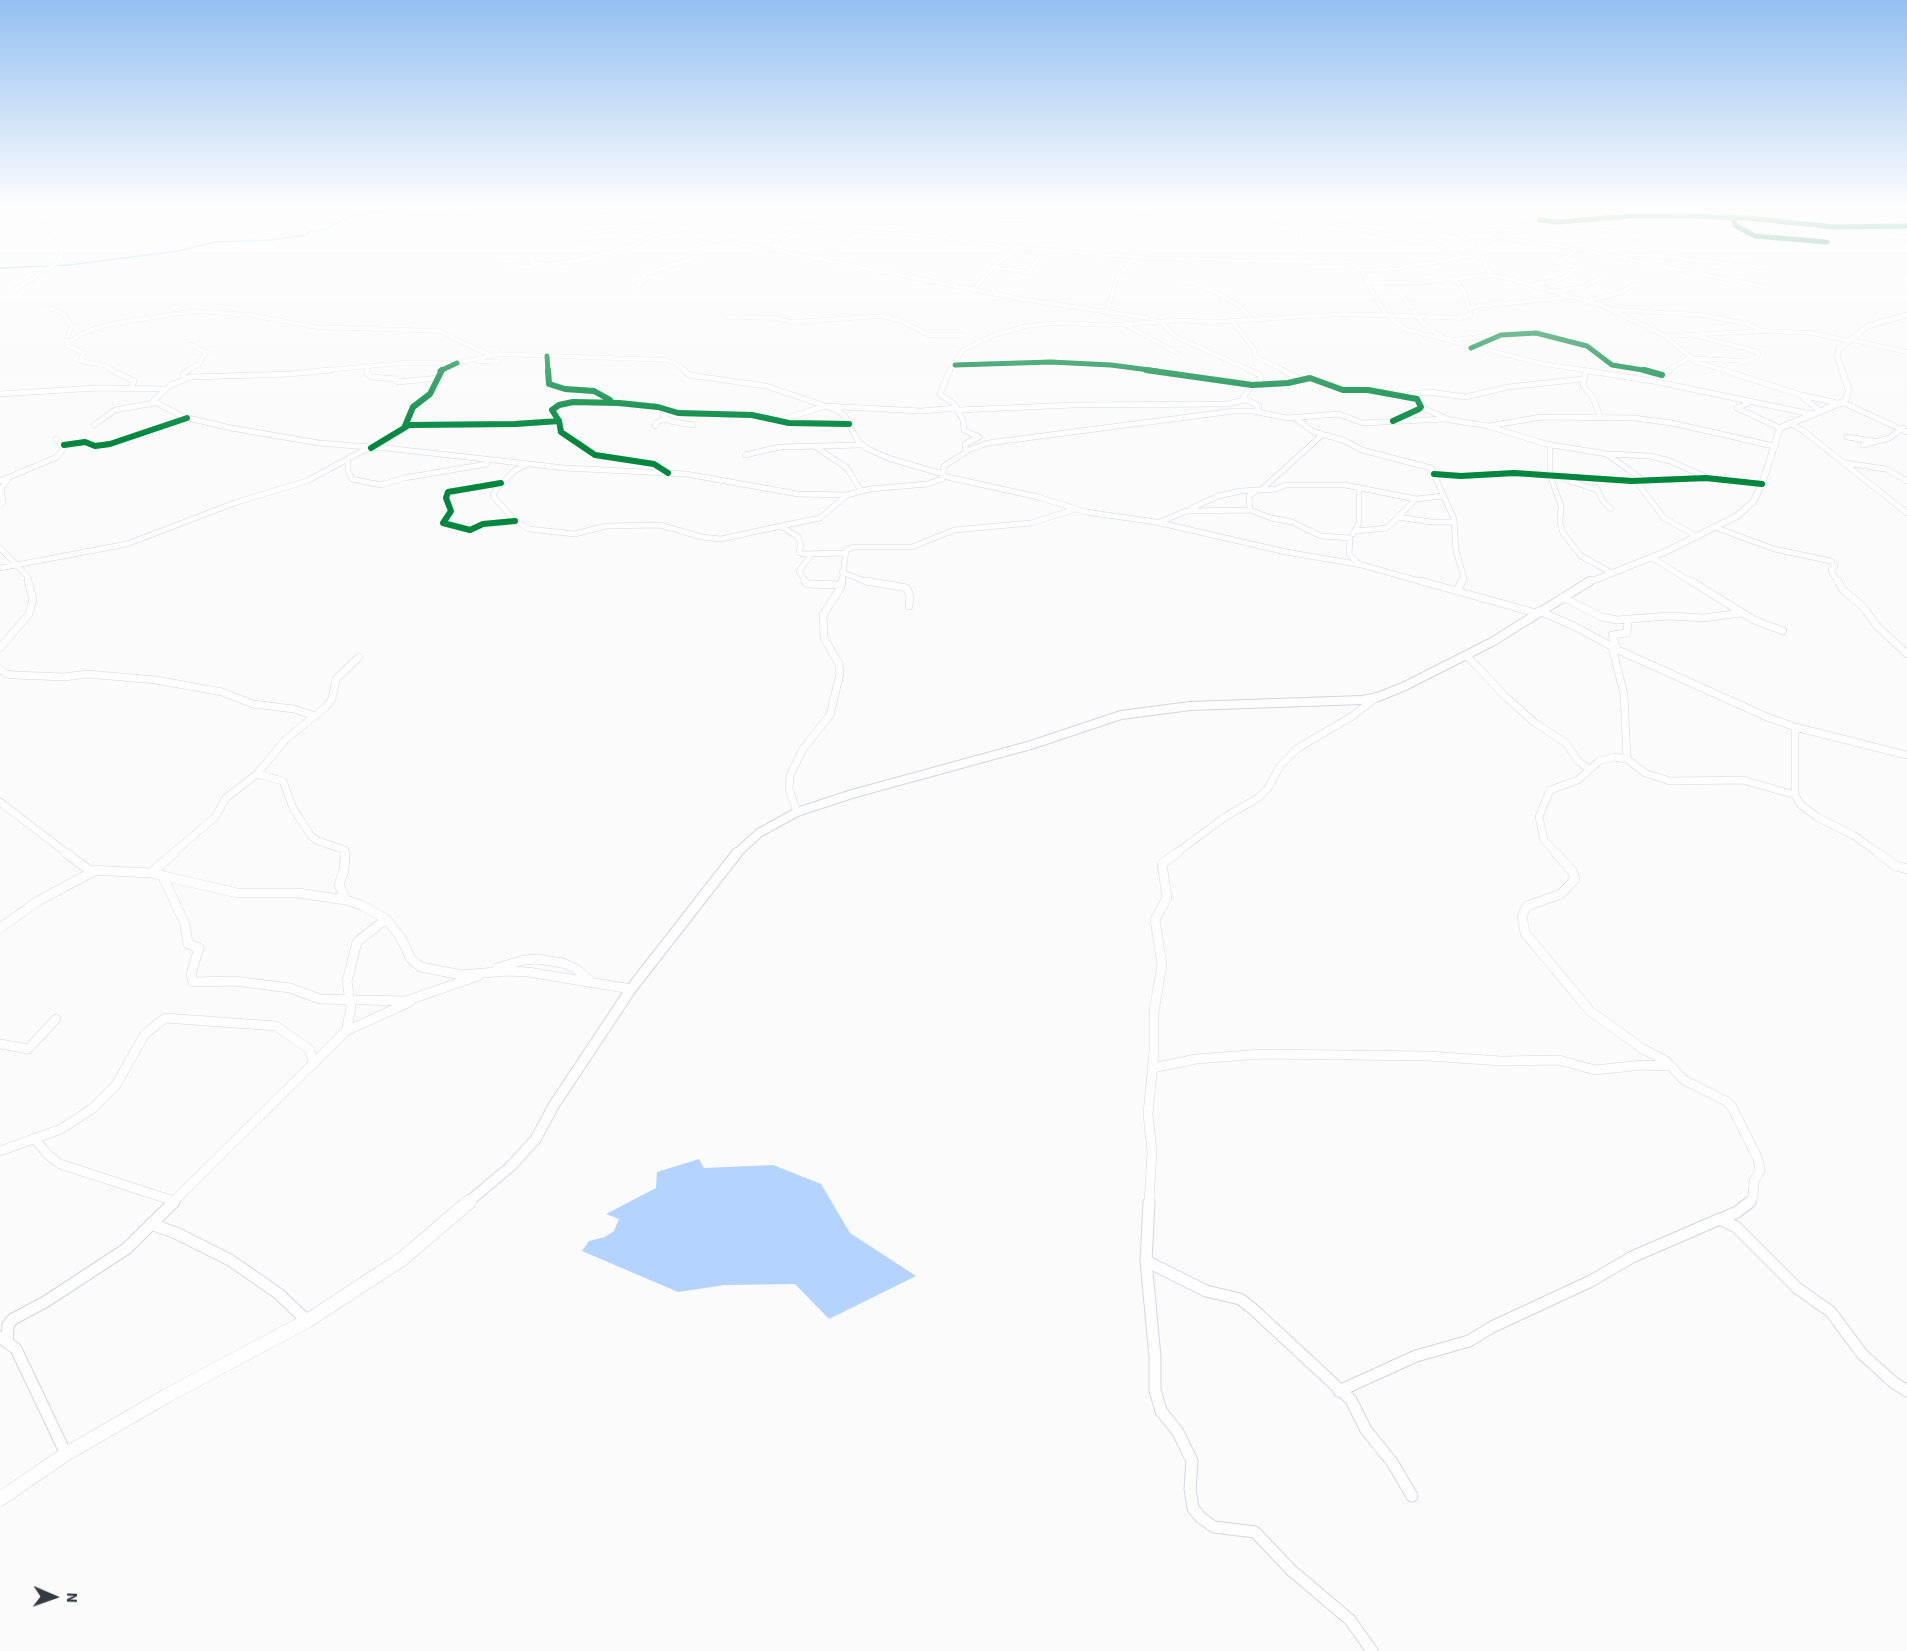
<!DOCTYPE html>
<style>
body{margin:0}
#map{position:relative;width:1907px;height:1651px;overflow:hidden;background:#fbfbfb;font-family:"Source Sans 3",sans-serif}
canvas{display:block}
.north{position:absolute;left:24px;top:1567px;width:60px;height:60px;-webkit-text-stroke:4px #fbfbfb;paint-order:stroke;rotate:92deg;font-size:16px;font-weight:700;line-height:24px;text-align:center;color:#333a43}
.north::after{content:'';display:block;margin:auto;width:21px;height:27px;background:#333a43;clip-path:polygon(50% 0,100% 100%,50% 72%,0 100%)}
</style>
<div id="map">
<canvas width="1907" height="1651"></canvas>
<div class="north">N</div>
</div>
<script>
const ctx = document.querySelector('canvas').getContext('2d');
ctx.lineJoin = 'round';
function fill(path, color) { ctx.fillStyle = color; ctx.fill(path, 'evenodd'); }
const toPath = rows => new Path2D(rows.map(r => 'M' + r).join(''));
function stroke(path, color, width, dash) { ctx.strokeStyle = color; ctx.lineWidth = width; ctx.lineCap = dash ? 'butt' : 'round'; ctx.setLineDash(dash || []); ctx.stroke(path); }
fill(toPath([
 [699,1159,704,1168,773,1165,821,1184,850,1233,916,1276,829,1319,795,1284,725,1285,678,1292,582,1251,589,1241,605,1237,614,1231,619,1219,606,1214,656,1188,657,1172]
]), '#b4d3fe');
stroke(toPath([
 [0,268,69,265,178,251,214,242,271,240,306,235,310,231,327,229,346,218,386,210,392,206]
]), '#b4d3fe', 1.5);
const minorFar4 = toPath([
 [653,206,665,226,699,241,731,242,1027,300,1148,318],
 [767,206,795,223,805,225,880,233,928,235,1002,246,1146,258,1351,263,1363,271,1367,283,1386,315,1407,330,1543,364,1591,371],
 [1364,206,1388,212,1402,222,1443,229,1461,235,1468,241,1481,244],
 [1664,206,1685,215],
 [1819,206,1855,214,1907,215],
 [1890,206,1905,213],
 [581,207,614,206],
 [601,207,598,213,601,223],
 [1176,208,1230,212,1243,219,1293,223],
 [1235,214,1241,206],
 [1732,217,1736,226,1755,236,1827,242],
 [393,218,498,217],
 [1290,218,1320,220,1409,240,1432,242,1465,258],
 [1742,218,1750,206],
 [1540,220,1557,222,1631,216,1689,216,1748,218,1834,227,1906,226],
 [1559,224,1610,231,1629,238,1631,239,1621,246,1626,255],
 [1445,227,1511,230],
 [1890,231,1907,233],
 [943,237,965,221,976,219,1056,220,1095,215,1150,218,1156,216,1152,211,1155,210,1180,209],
 [1498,237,1566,247,1761,286],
 [583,243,576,235,662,223,721,211,768,207],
 [772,251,777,240,804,225],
 [1473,254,1485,259,1486,267,1493,275],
 [528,255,532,259,531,262,541,263],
 [1620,257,1628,254,1651,255,1764,268],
 [817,259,843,241,851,228],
 [1303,261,1301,234,1287,212,1316,206],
 [503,265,526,267,577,261,632,246,651,236,673,231],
 [993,267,1029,272,1044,249],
 [1363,271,1399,268,1470,256,1481,244,1540,220,1544,215,1544,206],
 [1180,279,1214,291,1239,306,1252,319],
 [1454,279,1464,291,1469,309],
 [1367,283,1424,282,1490,275,1506,278,1601,305,1665,336,1696,362,1728,371],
 [1533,284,1556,281,1568,275,1576,267,1557,262,1577,250],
 [638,286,646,279,642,275,693,258,697,252,693,248,705,242],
 [16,289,57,263,60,260,61,246,61,242,47,228,20,214,20,206],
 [973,290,996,264,1019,247],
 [1558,291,1583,287,1600,278],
 [1400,293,1422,323,1444,338,1453,340,1495,335],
 [1588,301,1619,293,1634,285],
 [48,307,62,313,72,326,66,340,68,346,84,353,80,361,107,366,112,371],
 [1616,310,1701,315,1748,324,1762,331],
 [1106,313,1118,276,1130,262,1139,257],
 [728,317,774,318,792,322,883,316,901,321,929,335,964,335,981,341],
 [1169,320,1214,322,1345,314,1461,318,1470,315,1471,308,1479,306,1572,297],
 [1231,320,1254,349,1255,356,1285,371],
 [1167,321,1163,325,1176,337,1252,371],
 [1124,324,1177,353],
 [1665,336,1766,331,1812,333,1850,341],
 [1852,340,1907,352],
 [67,343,85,332,110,324,194,311,250,315,316,327,438,331,490,355],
 [1471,348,1501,335,1536,333,1587,346,1612,365,1649,371],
 [547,356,548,371],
 [478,361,498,362],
 [955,365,1051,362,1111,365,1157,371],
 [187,371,199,364,206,352,189,344],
 [316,371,403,363,457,363,499,354,667,360,677,364,685,371],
 [367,371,368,366],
 [440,371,452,364],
 [949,371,963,350,994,335,1027,326,1056,323,1111,325,1172,321],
 [1667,371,1689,358,1744,361,1758,356,1758,352,1690,334]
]);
const minorFar3 = toPath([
 [111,370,134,381,131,389],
 [331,370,290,374,191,377,171,385,153,401,184,417,231,428,319,443,369,447],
 [367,370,367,373,372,377,396,379,398,382,438,378],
 [548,370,549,384,565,389,594,391,612,400],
 [684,370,689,375,766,386,837,410,845,416,858,441,866,448,888,458,943,474],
 [1146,370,1252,385,1288,383,1310,378,1343,390,1368,390,1417,399,1421,407,1419,409,1393,421],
 [1249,370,1260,375,1261,385],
 [1282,370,1300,379],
 [1582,370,1653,381,1811,414],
 [1644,370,1662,375],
 [1723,370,1801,395,1842,404],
 [1585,375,1583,386,1592,396,1600,416],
 [185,378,183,374,189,370],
 [1657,378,1670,370],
 [1252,385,1243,398,1259,406,1257,411],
 [0,394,97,388,166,389],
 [1410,394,1429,392,1465,397,1508,387,1583,379],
 [1804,398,1820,411],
 [1748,403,1737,408,1780,428],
 [1844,403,1907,432],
 [1421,407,1447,419],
 [958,410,1074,405,1227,404,1245,400],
 [665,411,663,415,670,421,693,425],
 [1295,418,1314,432,1343,440,1362,450,1431,468,1454,519,1456,551,1464,578,1461,583],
 [781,420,825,406,921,411,957,408],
 [1789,423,1802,430,1907,513],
 [94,425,115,410,154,403],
 [405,426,413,407,430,394,437,384,442,370],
 [655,426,657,422,666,419],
 [1489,426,1541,417,1634,418,1672,423,1774,446],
 [1847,437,1873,441],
 [64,445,85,442,95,446,110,444,187,418],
 [1550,445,1550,475,1561,506,1560,523,1563,533,1581,556,1612,573],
 [1863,445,1889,438,1903,428],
 [372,447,409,425,515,424,559,421],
 [816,447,847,468,861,491],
 [966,451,988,443,1234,411,1253,411,1287,418,1338,414,1363,423,1444,419,1488,426,1546,444,1607,454,1644,481],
 [1609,454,1650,456,1670,461,1704,476],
 [745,455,780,447,861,445],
 [348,460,348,471,352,479,381,485,404,478,487,464],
 [1845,463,1886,469,1907,481],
 [526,465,514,471,496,489,493,496,515,521,529,529,575,534,606,526,660,525,702,537,721,539,781,526],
 [668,473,654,464,595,455,561,432,559,421,552,410,559,405,573,402,619,403,658,407,678,413,752,415,789,423,849,424],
 [1434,474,1461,476,1514,473,1632,481,1706,478,1762,484],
 [943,476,1038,497,1086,512,1156,522,1286,552,1362,565,1426,583],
 [1564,479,1597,490],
 [0,481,57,457,64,448,56,439],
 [1636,481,1664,518,1698,537],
 [501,483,448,492,446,498,451,511,443,523,470,530,483,524,515,521],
 [1596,487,1603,501,1611,509],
 [1261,490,1322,435],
 [0,505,3,502,1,489,8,479],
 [1192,508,1218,496,1241,491,1276,489,1286,485,1345,485,1416,499],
 [1250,510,1249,496,1256,491],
 [1398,517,1431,522,1454,522],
 [1160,522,1186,511,1250,510,1271,518,1292,522,1321,536,1350,538,1349,554,1358,563],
 [1717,528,1774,549,1831,561,1835,566,1831,570,1838,583],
 [1356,531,1387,528,1416,499,1443,496],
 [1353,534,1359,523,1359,488],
 [0,548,27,576,29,583],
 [844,553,803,554,799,552,801,545,798,537,781,526,820,518,847,495],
 [1651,557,1693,583],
 [0,568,127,544,237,502,307,481,364,450,377,447,565,468,686,474,798,494,847,495,870,489,927,484,942,479,944,466,966,452,965,444,979,437,964,430,963,420,955,405,940,394,950,370],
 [842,572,869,583],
 [806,583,799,571,811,555],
 [842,583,846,550,854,547,912,547,954,530,1031,523,1076,509]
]);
const minorFar2 = toPath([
 [805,581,807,584,841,585],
 [866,581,907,588,910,596,909,606],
 [1421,581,1536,613],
 [1691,581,1754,620,1783,631],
 [1838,581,1842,589,1864,608,1876,625,1907,654],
 [1457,591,1462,581],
 [1562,597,1602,617,1617,620,1669,616,1704,618,1741,613],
 [1539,611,1574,626,1618,650,1767,717,1795,727,1907,755],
 [1612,647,1624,694,1627,759],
 [0,648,29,614,33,599,28,581],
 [1617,649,1612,635,1627,633,1628,620],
 [1467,656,1506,697,1535,723,1566,743,1578,761,1589,769],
 [0,669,6,674,15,675,64,677,87,674,156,680,222,692,253,704,294,709,315,716],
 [1795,727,1795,795,1800,804,1817,817,1853,835,1880,854],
 [257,774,283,781,293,808,311,836,318,841,345,850,345,854],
 [0,802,68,854],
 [797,812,789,789,790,775,803,749,830,715,840,674,839,664,824,638,823,615,841,587,842,581],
 [172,854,215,817,226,798,257,774,286,739,326,707,332,699,336,679,359,657],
 [1175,854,1225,817,1258,798,1268,788,1280,766,1298,748,1351,717,1377,697],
 [1557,854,1544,840,1539,817,1550,790,1578,780,1599,761,1614,757,1627,759,1645,773,1670,781,1743,780,1795,795]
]);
const minorFar1 = toPath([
 [66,853,89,870,151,873,237,893,298,893,346,900,361,905,386,919,401,938,411,959,421,967,462,975,507,971,528,972,631,989],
 [345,853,344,870,339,885,346,900],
 [1556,853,1572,871,1575,879,1561,894,1527,906,1522,916,1525,933,1590,1011,1643,1049,1666,1061,1684,1080,1726,1101,1732,1107,1758,1159,1760,1171,1754,1181,1753,1197,1749,1203],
 [1878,853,1896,866,1907,869],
 [151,873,174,853],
 [162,875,185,924,188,944,199,948,191,974,193,982,234,981,290,988,320,999,406,1001,478,976],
 [0,928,38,901,96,870],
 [497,968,524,960,537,959,563,963,576,969,589,980],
 [346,1031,410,1002],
 [0,1044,28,1049,56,1019],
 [1153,1068,1196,1059,1262,1054,1428,1056,1501,1061,1559,1060,1595,1070,1642,1065,1670,1066],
 [34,1138,48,1155,60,1164,174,1201],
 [0,1151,61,1129,93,1108,116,1085,145,1034,165,1018,276,1026,309,1049,314,1064],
 [172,1203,346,1031,351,1008,347,981,357,942,386,919],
 [1149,1203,1152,1152,1148,1114,1154,1051,1154,1011,1162,965,1155,920,1167,898,1162,864,1177,853]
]);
const minor = toPath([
 [1149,1202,1146,1261,1155,1357,1155,1390,1161,1411,1178,1432,1192,1461,1190,1489,1193,1508,1200,1517,1214,1527,1255,1532,1291,1570,1350,1620,1372,1651],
 [1721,1219,1737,1212,1750,1202],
 [151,1224,176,1233,230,1260,279,1294,307,1321],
 [1146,1261,1206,1291,1240,1299,1253,1309,1351,1400,1366,1430,1392,1462,1412,1496],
 [0,1337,16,1349,66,1454],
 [7,1342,8,1325,13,1319,45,1302,126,1249,174,1202],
 [1339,1391,1416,1356,1469,1341,1492,1327,1591,1281,1632,1257,1720,1219,1736,1227,1797,1288,1831,1312,1862,1354,1893,1382,1907,1391]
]);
const tertiaryFar4 = toPath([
 [1842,371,1837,355,1840,348,1868,326,1907,315]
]);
const tertiaryFar3 = toPath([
 [1587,583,1665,552,1737,516,1753,502,1762,484,1780,428,1845,401,1849,391,1842,370]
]);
const tertiaryFar2 = toPath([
 [736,854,759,833,797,812,852,794,1031,745,1121,715,1190,706,1362,700,1378,697,1405,686,1492,642,1590,581]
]);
const tertiaryFar1 = toPath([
 [467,1203,510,1167,535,1140,554,1105,631,989,737,853]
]);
const tertiary = toPath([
 [0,1499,66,1454,168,1395,307,1321,402,1259,469,1202]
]);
stroke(minorFar4, '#d3d6dc', 4.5);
stroke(minorFar3, '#d3d6dc', 6);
stroke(minorFar2, '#d3d6dc', 8);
stroke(minorFar1, '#d3d6dc', 10);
stroke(minor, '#d3d6dc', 13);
stroke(tertiaryFar4, '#d3d6dc', 6);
stroke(tertiaryFar3, '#d3d6dc', 7);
stroke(tertiaryFar2, '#d3d6dc', 10);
stroke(tertiaryFar1, '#d3d6dc', 12);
stroke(tertiary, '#d3d6dc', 15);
stroke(minorFar4, '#fefefe', 4);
stroke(minorFar3, '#fefefe', 5);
stroke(minorFar2, '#fefefe', 7);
stroke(minorFar1, '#fefefe', 9);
stroke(minor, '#fefefe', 11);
stroke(tertiaryFar4, '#fefefe', 5);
stroke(tertiaryFar3, '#fefefe', 6);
stroke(tertiaryFar2, '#fefefe', 8);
stroke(tertiaryFar1, '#fefefe', 10);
stroke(tertiary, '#fefefe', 14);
stroke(toPath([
 [1732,217,1736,226,1755,236,1827,242],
 [1540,220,1557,222,1631,216,1689,216,1748,218,1834,227,1906,226],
 [1471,348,1501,335,1536,333,1587,346,1612,365,1649,371],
 [547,356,548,371],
 [955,365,1051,362,1111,365,1157,371],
 [440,371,457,363]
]), '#00873e', 5);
stroke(toPath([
 [548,370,549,384,565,389,594,391,610,400],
 [1146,370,1252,385,1288,383,1310,378,1343,390,1368,390,1417,399,1421,407,1419,409,1393,421],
 [1644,370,1662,375],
 [405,426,413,407,430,394,442,370],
 [64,445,85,442,95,446,110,444,187,418],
 [371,448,409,425,515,424,559,421],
 [668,473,654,464,595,455,561,432,559,421,552,410,559,405,573,402,619,403,658,407,678,413,752,415,789,423,849,424],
 [1434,474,1461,476,1514,473,1632,481,1706,478,1762,484],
 [501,483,448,492,446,498,451,511,443,523,470,530,483,524,515,521]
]), '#00873e', 6);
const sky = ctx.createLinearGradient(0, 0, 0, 438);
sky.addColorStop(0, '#93c0f1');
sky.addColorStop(0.47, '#fdfdfd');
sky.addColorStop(1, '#fdfdfd00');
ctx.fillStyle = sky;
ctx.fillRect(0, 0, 1907, 438);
</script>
